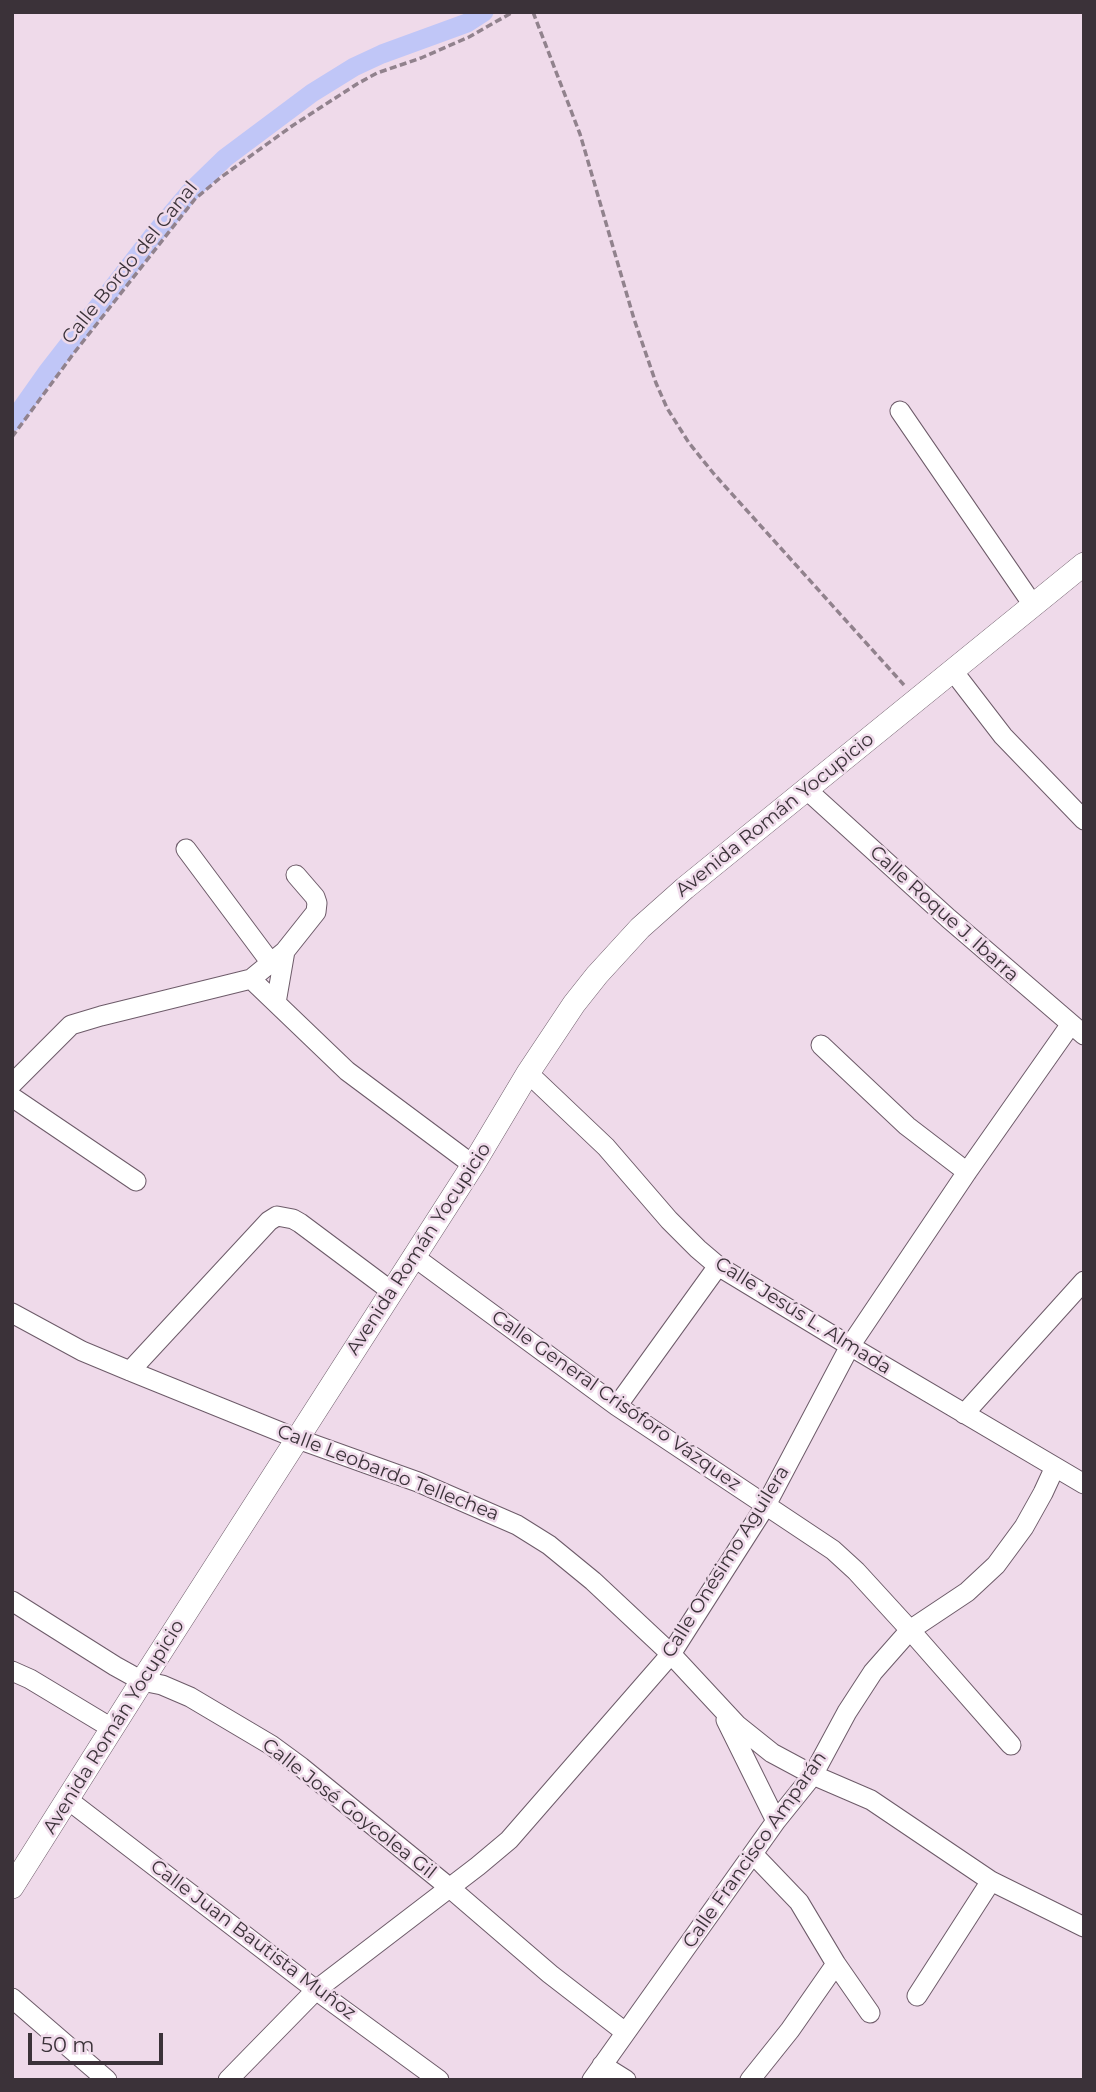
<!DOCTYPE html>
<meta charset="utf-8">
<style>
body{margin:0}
#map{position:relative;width:1096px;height:2092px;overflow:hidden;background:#efdaea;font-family:Montserrat,sans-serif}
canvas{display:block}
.frame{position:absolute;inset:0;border:14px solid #3b3239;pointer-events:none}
.scale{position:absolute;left:28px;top:2033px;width:135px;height:32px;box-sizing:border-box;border:4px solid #3b3239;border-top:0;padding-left:9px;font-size:21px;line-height:24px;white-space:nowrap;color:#3b3239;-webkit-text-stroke:5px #efdaea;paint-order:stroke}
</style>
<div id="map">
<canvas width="1096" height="2092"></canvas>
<div class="frame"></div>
<div class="scale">50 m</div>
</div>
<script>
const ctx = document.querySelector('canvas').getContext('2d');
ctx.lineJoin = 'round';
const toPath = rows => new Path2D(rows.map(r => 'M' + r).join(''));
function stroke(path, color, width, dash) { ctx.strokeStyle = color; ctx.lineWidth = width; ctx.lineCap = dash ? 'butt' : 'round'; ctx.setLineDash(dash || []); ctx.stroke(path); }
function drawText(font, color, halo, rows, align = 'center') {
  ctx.font = font + ' Montserrat,sans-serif'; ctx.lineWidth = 5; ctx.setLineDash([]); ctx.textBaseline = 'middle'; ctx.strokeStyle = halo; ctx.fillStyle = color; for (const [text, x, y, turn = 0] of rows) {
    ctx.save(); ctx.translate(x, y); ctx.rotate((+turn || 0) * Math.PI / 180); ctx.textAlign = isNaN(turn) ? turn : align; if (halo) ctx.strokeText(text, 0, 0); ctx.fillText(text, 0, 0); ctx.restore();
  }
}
stroke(toPath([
 [12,422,48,371,152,237,190,192,225,158,312,93,354,67,382,54,467,23,484,12]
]), '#c0c6f7', 19);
const minor = toPath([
 [900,411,1033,605],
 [953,671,1003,736,1084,820],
 [807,790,948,918,1084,1035],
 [186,849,271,963],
 [251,979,347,1071,473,1165],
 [276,1003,285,951],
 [821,1045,907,1126,967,1172],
 [528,1073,606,1147,669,1220,698,1249,718,1266,850,1346,1084,1484],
 [12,1084,71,1025,101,1016,251,979,285,951,316,912,317,903,315,897,296,875],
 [12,1097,136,1181],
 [413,1256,617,1406,833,1550,856,1571,910,1630,1011,1745],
 [12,1313,82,1351,130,1371,298,1439,418,1482,517,1525,549,1545,593,1581,671,1654,737,1725,772,1753,813,1775,871,1800,991,1881,1084,1927],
 [130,1371,269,1221,277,1216,293,1219,300,1223,391,1291],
 [617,1406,718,1266],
 [964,1414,1084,1281],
 [12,1601,115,1666,142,1681,162,1685,190,1697,271,1745,301,1767,450,1888,550,1974,625,2032],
 [12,1671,30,1679,113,1729],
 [726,1720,776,1821],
 [67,1799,316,1990,439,2080],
 [753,1854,799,1902,836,1964,870,2013],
 [917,1996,991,1881],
 [12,1998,107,2080],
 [602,2065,626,2080],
 [228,2080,316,1990,478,1866,509,1840,671,1654,766,1505,850,1346,967,1172,1071,1024],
 [592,2080,776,1821,813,1775,847,1712,873,1672,910,1630,967,1592,996,1565,1024,1527,1043,1493,1055,1467],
 [750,2080,790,2030,836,1964]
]);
const tertiary = toPath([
 [12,1887,142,1681,473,1165,528,1073,574,1004,597,975,640,928,685,888,1084,564]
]);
stroke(minor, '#6d5b69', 21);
stroke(tertiary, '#6d5b69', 24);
stroke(toPath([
 [533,12,580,134,634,319,656,383,667,408,689,443,714,474,904,685],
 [12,437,74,353,176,223,195,199,220,178,292,126,357,84,377,73,421,58,469,37,513,12]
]), '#91828d', 3.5, [7, 3.5]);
stroke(minor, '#fff', 19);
stroke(tertiary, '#fff', 23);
drawText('19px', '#3b3239', '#efdaea', [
 ["Calle Bordo del Canal",130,263,-51],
 ["Avenida Román Yocupicio",775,815,-39],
 ["Calle Roque J. Ibarra",944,914,42],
 ["Avenida Román Yocupicio",419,1249,-57],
 ["Calle Jesús L. Almada",803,1316,32],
 ["Calle General Crisóforo Vázquez",616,1401,35],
 ["Calle Leobardo Tellechea",388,1473,21],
 ["Calle Onésimo Aguilera",726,1562,-58],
 ["Avenida Román Yocupicio",114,1727,-58],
 ["Calle José Goycolea Gil",349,1809,38],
 ["Calle Francisco Amparán",755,1850,-55],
 ["Calle Juan Bautista Muñoz",253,1940,37]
]);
</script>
